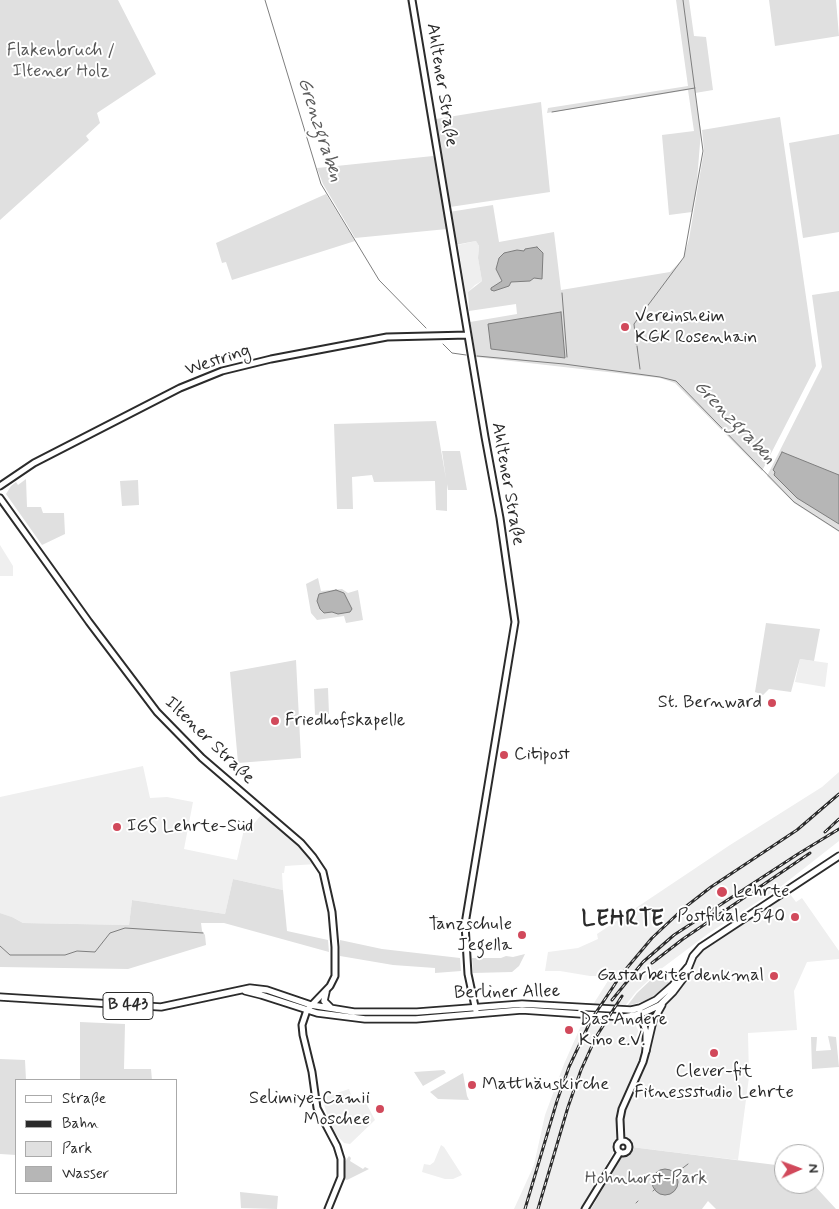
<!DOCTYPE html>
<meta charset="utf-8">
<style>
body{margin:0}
#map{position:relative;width:839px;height:1209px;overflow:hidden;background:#fff;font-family:Mynerve,sans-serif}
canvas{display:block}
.legend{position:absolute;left:15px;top:1079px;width:162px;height:115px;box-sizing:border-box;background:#fff;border:1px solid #aaa;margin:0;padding:6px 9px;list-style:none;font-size:15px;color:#2b2b2b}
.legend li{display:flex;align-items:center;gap:10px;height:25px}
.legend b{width:25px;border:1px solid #aaa}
.north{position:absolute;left:774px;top:1144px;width:50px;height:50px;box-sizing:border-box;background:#fff;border:1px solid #aaa;border-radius:50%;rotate:88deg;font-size:14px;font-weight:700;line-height:20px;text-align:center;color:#2b2b2b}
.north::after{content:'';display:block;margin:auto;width:18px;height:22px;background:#d1495b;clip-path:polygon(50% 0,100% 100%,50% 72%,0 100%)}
</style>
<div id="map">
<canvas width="839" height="1209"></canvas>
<ul class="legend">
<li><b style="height:6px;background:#fff"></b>Straße</li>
<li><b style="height:6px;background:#2b2b2b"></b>Bahn</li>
<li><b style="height:14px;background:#e0e0e0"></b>Park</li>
<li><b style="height:14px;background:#b6b6b6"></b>Wasser</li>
</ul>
<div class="north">N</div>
</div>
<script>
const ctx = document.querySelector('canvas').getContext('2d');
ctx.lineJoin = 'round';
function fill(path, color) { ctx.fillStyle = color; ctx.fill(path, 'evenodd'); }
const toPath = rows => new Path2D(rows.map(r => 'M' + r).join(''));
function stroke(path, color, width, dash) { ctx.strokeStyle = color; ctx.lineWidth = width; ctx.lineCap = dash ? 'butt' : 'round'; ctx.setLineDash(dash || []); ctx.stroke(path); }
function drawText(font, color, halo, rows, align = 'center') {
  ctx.font = font + ' Mynerve,sans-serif'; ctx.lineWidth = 4; ctx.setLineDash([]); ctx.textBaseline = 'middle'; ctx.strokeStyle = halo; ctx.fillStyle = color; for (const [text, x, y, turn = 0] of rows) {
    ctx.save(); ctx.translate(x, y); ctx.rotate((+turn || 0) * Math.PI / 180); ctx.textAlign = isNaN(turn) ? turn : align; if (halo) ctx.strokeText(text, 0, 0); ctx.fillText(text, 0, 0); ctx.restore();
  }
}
fill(toPath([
 [476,241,479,246,478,258,482,281,475,285,468,292,467,301,458,245],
 [0,545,13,566,13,576,0,576],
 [800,659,828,663,825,687,795,682],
 [143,766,150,798,167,797,193,802,184,849,237,860,245,825,251,827,262,814,297,844,316,864,285,866,284,873,282,873,283,890,233,879,225,914,132,900,129,925,23,923,12,917,0,913,0,797],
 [839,772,839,841,779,888,709,933,661,969,636,992,613,1021,635,1024,641,1036,642,1047,639,1059,617,1110,616,1137,613,1144,613,1153,581,1209,514,1209,534,1165,545,1115,564,1064,584,1019,611,976,590,976,560,971,545,971,548,952,578,948,598,939,597,934,730,845,822,787],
 [790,894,796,902,802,898,839,951,839,959,807,962,794,991,797,1030,748,1033,749,1077,738,1160,631,1147,631,1144,623,1138,622,1121,625,1105,645,1063,650,1024,697,954,716,939],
 [349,1089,353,1100,364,1099,375,1120,350,1144,344,1143,332,1130,322,1098],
 [441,1145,444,1147,462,1175,453,1179,445,1179,422,1172,424,1164,430,1165,434,1162]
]), '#efefef');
fill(toPath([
 [0,0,118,0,156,74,97,113,100,123,86,136,89,140,0,220],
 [407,0,410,0,435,151,432,148],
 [414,0,416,0,436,119,541,102,550,192,450,207,447,194,449,193,446,193,442,164,444,163,441,163,437,135,439,134,437,134],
 [676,0,689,0,694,36,706,37,713,90,695,93,701,131,696,193,692,212,669,215,662,135,694,131,688,90,547,113,548,108,688,86],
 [769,0,836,0,839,36,775,46],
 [780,117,816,366,762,471,675,383,660,378,476,357,470,322,517,314,516,304,469,311,468,292,482,281,478,258,479,246,476,241,455,245,449,212,493,205,499,242,554,232,561,290,670,272,683,259,689,239,704,151,702,130],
 [839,134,839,232,803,238,789,143],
 [433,156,434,157,447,229,355,238,323,184,317,168],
 [326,194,355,241,232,280,226,262,222,263,216,243],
 [839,291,839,532,794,503,767,476,822,367,812,295],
 [436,421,446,479,442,451,460,451,467,490,448,490,447,484,447,511,436,510,435,481,374,482,372,475,352,477,353,509,337,509,334,424],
 [26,479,27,507,41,507,43,513,64,513,65,534,42,545,6,494,11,486,16,482,18,485],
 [138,480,139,505,122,506,120,481],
 [318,578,321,591,342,589,348,593,358,590,363,620,346,623,344,616,317,620,311,613,306,584],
 [766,623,820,629,814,661,800,659,791,692,769,689,763,695,755,692],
 [296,660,301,758,238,763,230,672],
 [328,688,329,714,315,715,314,689],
 [233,879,283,890,287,931,328,940,329,952,224,923,201,923,202,931,205,935,206,945,128,969,0,967,0,913,12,917,23,923,129,925,132,900,225,914],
 [340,940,382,949,460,958,461,971,435,973,435,968,393,965,340,956],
 [525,954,519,966,512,972,473,973,472,958,501,958,506,956,513,957],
 [656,975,658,978,665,979,670,983,648,1000,627,1006,637,993],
 [80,1022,125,1024,124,1069,151,1069,152,1080,80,1080],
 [828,1036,836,1037,839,1067,812,1069,811,1037,817,1037,816,1051,831,1050],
 [0,1059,25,1060,26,1080,16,1080,16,1155,0,1154],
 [444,1070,446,1073,423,1086,414,1072],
 [463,1073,467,1096,469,1100,438,1099,430,1092],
 [631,1147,784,1166,784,1184,813,1184,836,1209,716,1209,708,1201,702,1209,591,1209,605,1185,604,1182,614,1165,622,1156,628,1154],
 [349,1156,351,1158,350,1161,363,1169,365,1167,369,1169,347,1180,344,1179,344,1163],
 [240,1192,278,1196,277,1209,241,1208]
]), '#e0e0e0');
const water = toPath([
 [537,247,543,253,542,279,534,278,530,281,511,282,509,286,494,291,491,290,491,288,502,281,496,269,499,258,504,253,517,250,524,251,525,249,537,247],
 [561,312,565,358,491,349,488,324,561,312],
 [782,452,839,475,839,524,797,498,774,475,775,472,773,470,782,452],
 [336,590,344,593,352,609,350,612,338,614,332,612,324,613,320,609,317,601,319,594,336,590],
 '652 1182a13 13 0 1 1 26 0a13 13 0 1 1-26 0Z'
]);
fill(water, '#b6b6b6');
stroke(water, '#7e7e7e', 1);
stroke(toPath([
 [265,0,321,184,379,280,426,328],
 [552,112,695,88],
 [562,293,567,357],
 [443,344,452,353,466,355],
 [636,344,634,324,684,257,703,151,683,0],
 [637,346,640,369],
 [477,356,564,364,660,377,676,381,794,502,839,531],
 [0,946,10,955,65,955,77,951,95,952,110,933,125,928,203,933],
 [675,1174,688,1164],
 [653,1191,655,1189],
 [636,1203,638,1201]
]), '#7e7e7e', 1);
const secondary = toPath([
 [412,0,485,437,500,518,515,622,465,924,468,974,476,1011],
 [0,486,34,463,180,388,222,371,271,359,387,337,468,335],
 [0,498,89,622,157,712,202,758,301,843,313,857,323,872,332,912,335,947,335,976,330,986,307,1010,302,1025,303,1035,312,1072,317,1108,337,1146,341,1159,341,1177,328,1209],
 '617 1147a6 6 0 1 1 12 0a6 6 0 1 1-12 0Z',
 [621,1141,620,1119,622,1109,643,1062,646,1051,646,1032,640,1011],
 [585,1209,620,1152]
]);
const primary = toPath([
 [245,991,261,995,317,1013,365,1019,416,1019,522,1010,624,1017,641,1014,660,1005,673,992,685,976,693,956,701,947,839,856],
 [326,992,324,1001,331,1008],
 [0,997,161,1007,250,988,267,990,311,1005,354,1012,417,1012,522,1004,631,1010,640,1008,656,1000,673,985,688,967],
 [646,1051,653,1021,662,1005]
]);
stroke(secondary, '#2b2b2b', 9);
stroke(primary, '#2b2b2b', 9);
stroke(secondary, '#fff', 5);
stroke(primary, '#fff', 5.5);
const rail = toPath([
 [825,832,839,819],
 [652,963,683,939,810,853],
 [612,1000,643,962,674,935,798,854,839,829],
 [525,1209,557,1101,569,1067,591,1020,621,975,652,938,684,908,711,887,797,830,839,794],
 [538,1209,568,1107,581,1070,596,1037,622,996]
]);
stroke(rail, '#2b2b2b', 3);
stroke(rail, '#fff', 1, [4]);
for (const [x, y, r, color] of [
 [625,327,5,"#d1495b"],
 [772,703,5,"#d1495b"],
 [275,721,5,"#d1495b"],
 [504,755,5,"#d1495b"],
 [117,827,5,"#d1495b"],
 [722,892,6,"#d1495b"],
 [795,917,5,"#d1495b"],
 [522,935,5,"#d1495b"],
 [774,976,5,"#d1495b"],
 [569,1030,5,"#d1495b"],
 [714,1053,5,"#d1495b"],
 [472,1085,5,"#d1495b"],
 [380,1109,5,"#d1495b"]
]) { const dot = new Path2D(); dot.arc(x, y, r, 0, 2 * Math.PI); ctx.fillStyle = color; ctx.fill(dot); stroke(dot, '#fff', 2); }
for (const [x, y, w] of [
 [128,1006,50]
]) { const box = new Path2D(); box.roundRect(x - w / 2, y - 13.5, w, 27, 4); ctx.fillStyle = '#fff'; ctx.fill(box); stroke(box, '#2b2b2b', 1); }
drawText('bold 16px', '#2b2b2b', null, [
 ["B 443",128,1006]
]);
drawText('18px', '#585858', '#fff', [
 ["Flakenbruch /",61,51],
 ["Iltener Holz",61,72],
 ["Hohnhorst-Park",646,1179]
]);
drawText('18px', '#2b2b2b', '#fff', [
 ["Ahltener Straße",441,85,81],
 ["Westring",218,361,-18],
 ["Ahltener Straße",507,484,80],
 ["Iltener Straße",209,741,44],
 ["Berliner Allee",507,993,-1]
]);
drawText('18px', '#2b2b2b', '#fff', [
 ["Vereinsheim",635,317],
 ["KGK Rosenhain",635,338],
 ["St. Bernward",762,703,"right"],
 ["Friedhofskapelle",285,721],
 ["Citipost",514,755],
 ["IGS Lehrte-Süd",127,827],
 ["Lehrte",733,892],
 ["Postfiliale 540",785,917,"right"],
 ["Tanzschule",512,925,"right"],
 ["Jegella",512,946,"right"],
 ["Gastarbeiterdenkmal",764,976,"right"],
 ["Das Andere",579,1020],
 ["Kino e.V.",579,1041],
 ["Clever-fit",714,1072,"center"],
 ["Fitnessstudio Lehrte",714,1093,"center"],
 ["Matthäuskirche",482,1085],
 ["Selimiye-Camii",370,1099,"right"],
 ["Moschee",370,1120,"right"]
], 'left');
drawText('italic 19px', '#5c5c5c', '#fff', [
 ["Grenzgraben",319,130,72],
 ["Grenzgraben",734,423,46]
]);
ctx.letterSpacing = '1px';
drawText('bold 22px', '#2b2b2b', '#fff', [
 ["LEHRTE",623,920]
]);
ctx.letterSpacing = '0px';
</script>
